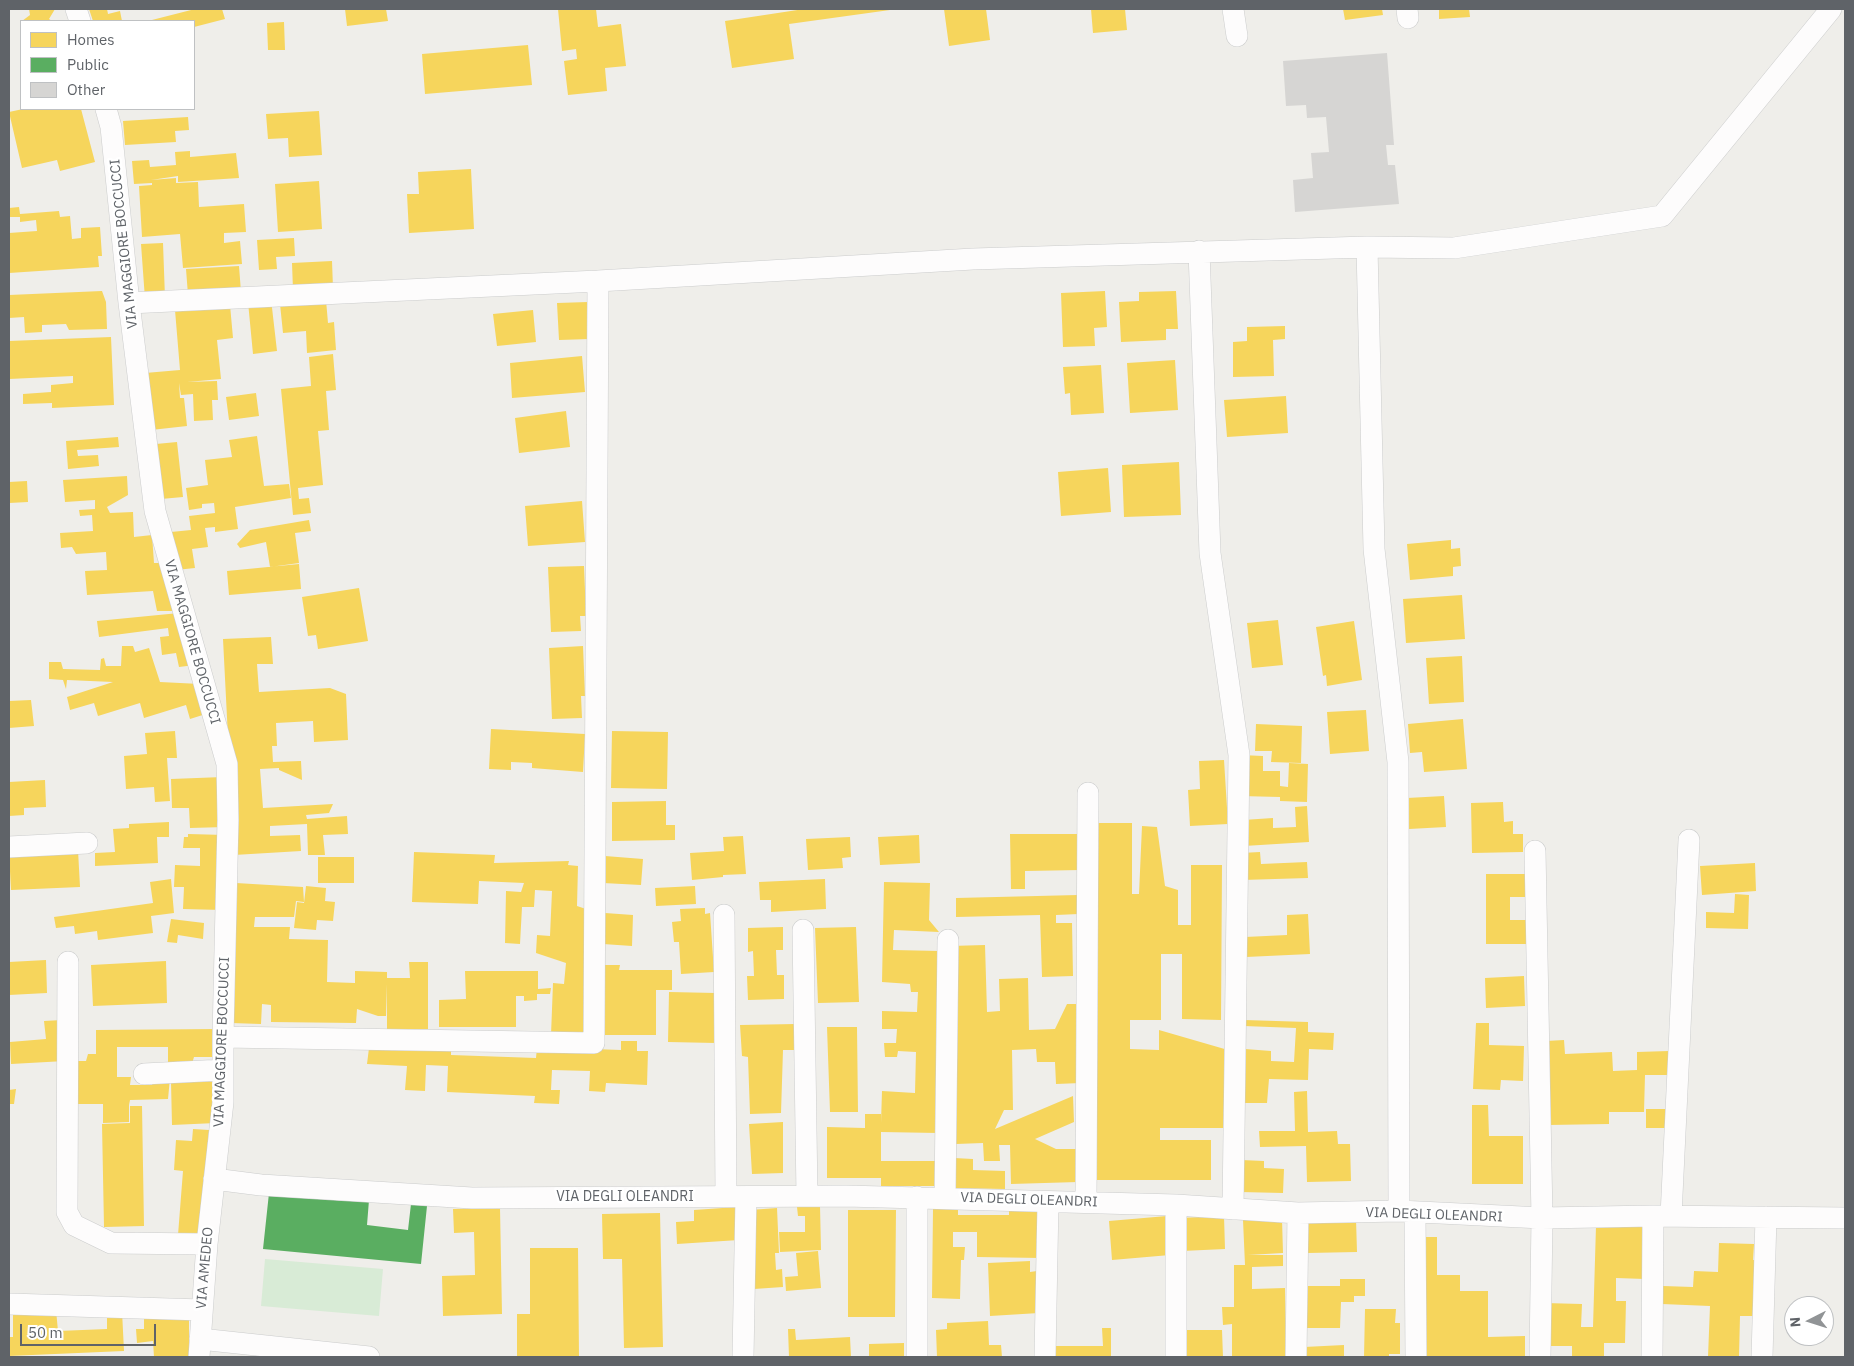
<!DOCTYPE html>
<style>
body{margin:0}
#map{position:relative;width:1854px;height:1366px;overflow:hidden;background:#efeeea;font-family:"IBM Plex Sans",sans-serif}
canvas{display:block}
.frame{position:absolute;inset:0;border:10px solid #5f6368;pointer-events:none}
.legend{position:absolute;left:20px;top:20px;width:175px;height:90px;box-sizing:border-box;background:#fff;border:1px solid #bfc1c3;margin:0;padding:6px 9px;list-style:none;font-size:15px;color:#5f6368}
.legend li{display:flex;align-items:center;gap:10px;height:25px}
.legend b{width:25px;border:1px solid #bfc1c3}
.north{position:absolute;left:1784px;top:1296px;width:50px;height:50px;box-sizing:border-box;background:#fff;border:1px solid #bfc1c3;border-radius:50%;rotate:265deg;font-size:14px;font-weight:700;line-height:20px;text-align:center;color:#5f6368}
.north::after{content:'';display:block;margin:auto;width:18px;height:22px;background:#919496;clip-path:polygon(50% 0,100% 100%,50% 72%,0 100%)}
.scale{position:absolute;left:20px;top:1324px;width:136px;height:22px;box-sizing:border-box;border:2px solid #5f6368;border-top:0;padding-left:6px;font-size:15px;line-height:18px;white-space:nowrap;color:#5f6368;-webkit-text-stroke:4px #fff;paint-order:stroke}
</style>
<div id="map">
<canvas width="1854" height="1366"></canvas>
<div class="frame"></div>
<ul class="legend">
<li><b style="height:14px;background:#f6d55c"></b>Homes</li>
<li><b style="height:14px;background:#5aae61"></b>Public</li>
<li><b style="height:14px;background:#d6d5d3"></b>Other</li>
</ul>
<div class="north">N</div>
<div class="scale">50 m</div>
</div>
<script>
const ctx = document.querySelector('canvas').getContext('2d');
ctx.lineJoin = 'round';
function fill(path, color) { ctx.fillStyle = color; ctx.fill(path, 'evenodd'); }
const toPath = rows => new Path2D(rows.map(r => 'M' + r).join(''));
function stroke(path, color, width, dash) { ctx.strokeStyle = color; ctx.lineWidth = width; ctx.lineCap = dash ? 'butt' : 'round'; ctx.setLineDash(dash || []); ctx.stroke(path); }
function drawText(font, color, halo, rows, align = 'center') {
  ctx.font = font + ' "IBM Plex Sans",sans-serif'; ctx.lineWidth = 5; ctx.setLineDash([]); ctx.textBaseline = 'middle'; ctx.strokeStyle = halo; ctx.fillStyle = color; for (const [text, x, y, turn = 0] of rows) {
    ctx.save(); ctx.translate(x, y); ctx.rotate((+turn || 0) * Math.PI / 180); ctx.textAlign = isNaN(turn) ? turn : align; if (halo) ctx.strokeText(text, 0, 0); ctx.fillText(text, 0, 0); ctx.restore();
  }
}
fill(toPath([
 [265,1259,383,1269,379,1316,261,1306]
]), '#d8ebd6');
fill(toPath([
 [29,9,55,9,49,19,52,21,22,21,30,15],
 [89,9,107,9,108,14,120,11,122,21,93,21],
 [195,9,222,9,225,19,194,27,194,21,148,21],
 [345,9,386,9,388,21,347,26],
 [558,9,596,9,598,27,621,24,626,66,605,68,607,91,568,95,564,61,577,59,576,49,562,51],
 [804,9,890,10,789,24,794,59,732,68,725,21],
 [944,9,986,9,990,40,949,46],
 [1091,9,1125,9,1127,30,1093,33],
 [1343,9,1382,9,1383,15,1345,20],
 [1439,9,1469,9,1470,17,1439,19],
 [284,22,285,50,268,50,267,23],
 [528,45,532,85,425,94,422,54],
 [23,109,81,109,95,162,60,171,57,160,22,168,9,112],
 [319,111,322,155,289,157,288,138,268,139,266,114],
 [188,117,189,130,175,131,176,142,125,145,123,121],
 [190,151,190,157,236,153,239,178,178,182,178,176,151,180,176,178,176,183,198,182,199,207,244,204,246,232,224,233,224,243,240,241,242,264,183,268,180,234,142,237,139,186,152,185,152,183,134,184,132,161,149,160,150,167,176,165,175,152],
 [471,169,474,229,409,233,407,194,419,194,418,172],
 [319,181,322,229,278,232,275,184],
 [19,207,20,214,59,211,60,217,70,216,72,239,81,238,81,228,100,227,102,256,98,256,99,267,9,273,9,233,37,231,36,220,20,222,20,217,9,217,9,208],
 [294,238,295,256,276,257,277,269,259,270,257,240],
 [163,243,165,298,145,299,141,244],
 [332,261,333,288,293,290,292,263],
 [239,266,241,292,188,295,186,269],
 [102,291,106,302,107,329,69,330,66,324,42,325,42,332,25,333,24,317,9,318,9,295],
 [1105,291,1107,327,1094,328,1095,346,1063,347,1061,293],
 [1176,291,1178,329,1166,329,1166,340,1121,342,1119,302,1139,301,1139,292],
 [271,299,277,351,253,354,248,302],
 [326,300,328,323,334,322,336,350,307,353,306,331,283,333,280,304],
 [588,302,590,339,559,340,557,303],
 [230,305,233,338,217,340,221,379,187,382,217,381,218,400,212,400,213,420,194,421,193,394,181,395,179,383,180,398,184,398,187,426,151,430,145,373,180,370,175,310],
 [533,310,536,342,497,346,493,314],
 [1285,326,1285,339,1273,340,1274,376,1233,377,1233,342,1247,341,1247,327],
 [111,337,114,405,52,408,52,403,23,404,23,394,51,392,51,385,73,383,73,376,9,379,9,341],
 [333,354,336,390,326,391,329,430,318,431,323,485,298,488,299,499,309,498,311,513,293,515,281,389,311,386,309,357],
 [582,356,585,392,512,398,510,363],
 [1175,360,1178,410,1130,413,1127,363],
 [1101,365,1104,413,1071,415,1070,393,1065,394,1063,367],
 [256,393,259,416,229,420,226,397],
 [1286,396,1288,433,1227,437,1224,400],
 [566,411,570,447,519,453,515,418],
 [257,436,264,486,289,484,291,498,235,507,238,529,215,532,215,527,205,528,208,547,192,549,195,568,176,570,171,532,191,530,189,516,215,513,214,503,202,504,202,508,189,510,186,488,208,485,205,460,232,457,229,440],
 [118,437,119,447,77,450,78,456,98,455,99,466,68,469,66,441],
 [177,442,183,497,161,499,156,444],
 [1179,462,1181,515,1124,517,1122,465],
 [1108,468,1111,512,1061,516,1058,472],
 [127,476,128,495,107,507,110,513,133,512,134,537,152,535,154,563,168,563,175,611,157,611,153,591,87,595,85,571,107,570,106,552,76,554,72,547,61,548,60,533,93,531,92,515,80,516,79,510,95,509,95,500,65,502,63,480],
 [27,481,28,502,9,503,9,482],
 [582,501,585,542,528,546,525,506],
 [309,520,311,531,295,533,299,563,270,567,266,542,240,548,237,544,250,530],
 [1451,540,1451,549,1460,548,1461,566,1453,567,1453,576,1410,580,1407,544],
 [299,564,301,589,229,595,227,571],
 [584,566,586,616,580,616,581,631,551,632,548,567],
 [359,588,368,641,318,649,316,635,308,636,302,597],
 [1462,595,1465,639,1406,643,1403,599],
 [179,613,195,665,179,667,176,653,162,655,160,637,169,636,168,628,99,637,97,621],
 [1278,620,1283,665,1252,668,1247,623],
 [1354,621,1362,680,1327,686,1326,675,1323,676,1316,627],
 [271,637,273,664,257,664,259,692,330,688,346,694,348,740,314,742,313,721,276,723,277,746,272,746,273,762,301,761,302,780,279,770,279,768,260,769,263,808,333,804,329,813,306,815,307,819,347,816,348,834,323,835,325,855,308,855,307,824,270,826,270,836,300,835,301,851,234,855,223,639],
 [122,646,133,646,135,652,149,648,160,682,200,684,209,713,190,719,186,705,144,718,140,703,98,716,94,703,70,710,67,697,113,682,67,680,66,689,63,680,49,679,49,662,61,662,63,669,100,670,101,659,104,658,106,666,121,666],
 [583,646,585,696,581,696,582,718,552,719,549,648],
 [1462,656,1464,702,1429,704,1426,658],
 [31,700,34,726,9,728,9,701],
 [1366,710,1369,751,1330,754,1327,712],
 [1463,719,1467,769,1424,772,1422,752,1410,753,1408,724],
 [1256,724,1302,726,1301,763,1271,762,1272,751,1255,751],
 [491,729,585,734,583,772,532,768,532,763,511,762,511,770,489,769],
 [175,731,177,758,167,758,170,801,155,802,154,787,126,789,124,756,147,754,145,733],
 [612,731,668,732,667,789,611,788],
 [1241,755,1263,756,1263,771,1280,771,1280,786,1288,787,1289,763,1308,764,1307,802,1280,801,1280,797,1240,796],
 [1224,760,1228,824,1190,826,1188,790,1200,789,1199,761],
 [223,777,225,827,190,828,189,808,172,808,171,779],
 [45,780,46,807,24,808,24,815,9,816,9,782],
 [1444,796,1446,827,1409,829,1407,798],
 [666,801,666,825,675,825,675,840,612,841,612,802],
 [1503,802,1504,822,1513,821,1513,834,1523,834,1523,852,1472,853,1471,803],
 [1307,806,1309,842,1244,846,1243,820,1273,818,1273,828,1296,827,1295,807],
 [169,822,169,837,157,837,158,863,95,866,95,853,115,852,113,829,129,828,129,824],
 [1095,823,1132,823,1132,894,1139,894,1142,826,1157,827,1165,886,1178,890,1178,925,1191,925,1191,865,1222,865,1221,1020,1182,1019,1182,954,1161,954,1161,1020,1130,1020,1130,1049,1159,1050,1159,1030,1228,1050,1228,1128,1160,1128,1160,1140,1211,1140,1211,1180,1094,1180],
 [188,834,225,835,222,910,183,909,184,887,174,887,175,865,200,866,200,848,183,848,184,837,188,837],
 [1010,834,1080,834,1081,870,1025,871,1025,889,1011,889],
 [919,835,920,863,880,865,878,837],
 [743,836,746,874,723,875,723,877,692,880,690,853,724,851,723,837],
 [850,837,851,857,842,858,843,868,808,870,806,839],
 [78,850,80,887,11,890,9,853],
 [414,852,495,855,494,863,569,861,568,865,578,866,577,906,592,911,587,1037,551,1035,553,983,564,984,566,963,536,953,537,935,550,936,552,891,535,890,534,907,522,907,520,944,505,943,506,891,521,892,524,883,479,881,478,904,412,902],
 [1260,852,1261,864,1307,862,1308,878,1242,880,1241,853],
 [605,856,643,859,641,885,603,883],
 [318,857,354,857,354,883,318,883],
 [1755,863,1756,891,1702,895,1700,866],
 [1486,874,1528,874,1527,897,1510,897,1510,920,1526,920,1526,944,1486,944],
 [171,879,174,913,151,916,153,933,98,940,97,931,75,934,74,926,56,928,54,917,153,903,150,882],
 [825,879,826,909,771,912,771,900,760,900,759,882],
 [884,882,930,883,929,920,939,932,894,930,893,950,940,951,938,1133,881,1132,881,1161,937,1161,937,1186,881,1186,881,1178,827,1178,827,1127,865,1128,865,1114,881,1114,881,1123,882,1091,915,1093,916,1052,898,1051,897,1057,885,1057,884,1043,896,1043,897,1029,882,1029,882,1011,917,1012,918,992,911,992,910,984,882,982],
 [236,883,303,887,304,902,296,901,294,917,255,917,254,927,290,927,289,939,328,940,327,982,355,983,355,971,387,972,387,978,410,978,409,962,428,962,428,1029,387,1029,387,984,386,1016,378,1016,357,1009,356,1023,271,1022,271,1005,262,1004,261,1024,231,1023],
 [306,886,326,888,325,901,335,902,333,921,317,920,316,930,294,928,297,902,304,903],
 [695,886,696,904,656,906,655,888],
 [1735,894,1749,895,1748,929,1706,928,1706,912,1734,913],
 [1078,895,1079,914,1056,915,1056,923,1072,923,1073,976,1042,977,1040,915,956,917,956,898],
 [705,908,705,914,710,913,714,972,681,974,679,942,674,942,672,922,681,921,680,909],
 [605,913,633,915,632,946,603,944],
 [1308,914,1310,954,1246,957,1245,937,1287,935,1287,915],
 [171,919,204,923,203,939,178,935,177,943,167,942],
 [783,927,783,950,776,950,777,975,784,975,784,999,748,1000,747,976,754,976,753,951,748,952,748,928],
 [856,927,859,1002,818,1003,815,928],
 [985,945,987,1012,1000,1011,999,979,1028,978,1029,1030,1055,1029,1067,1004,1078,1004,1081,1083,1056,1084,1055,1062,1037,1062,1036,1049,1012,1050,1013,1110,1004,1110,995,1129,1073,1096,1074,1122,1035,1139,1056,1149,1077,1149,1078,1182,1011,1184,1010,1145,999,1145,1000,1161,984,1161,983,1143,956,1144,950,946],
 [46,960,47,993,9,995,9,962],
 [166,961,167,1003,93,1006,91,965],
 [601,965,620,965,619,970,672,970,672,990,656,990,656,1035,601,1035],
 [465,971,538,971,538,989,551,988,550,994,537,994,537,1000,524,1001,524,996,516,996,516,1027,439,1027,439,1000,466,999],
 [1524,976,1525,1006,1486,1008,1485,978],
 [669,992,716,993,716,1043,668,1042],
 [62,1020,65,1061,11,1064,10,1042,46,1039,44,1021],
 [1244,1020,1308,1022,1308,1032,1334,1033,1333,1050,1309,1049,1308,1080,1269,1079,1267,1103,1243,1103,1245,1049,1271,1051,1271,1061,1294,1062,1296,1028,1244,1026],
 [1476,1023,1489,1023,1489,1045,1524,1046,1523,1081,1501,1080,1500,1090,1473,1089],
 [796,1024,797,1050,783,1050,781,1113,750,1114,748,1057,742,1056,740,1025],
 [827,1027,857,1027,858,1112,830,1112],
 [218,1029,218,1057,194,1057,191,1067,168,1066,168,1047,117,1047,117,1077,131,1077,130,1085,152,1085,154,1077,170,1078,168,1099,130,1100,129,1105,129,1122,103,1123,103,1104,77,1104,77,1061,86,1061,88,1054,96,1054,96,1030],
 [1564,1040,1565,1054,1612,1052,1613,1071,1637,1070,1637,1052,1669,1051,1670,1075,1645,1075,1644,1112,1609,1112,1609,1124,1548,1125,1546,1041],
 [621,1041,637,1041,637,1051,648,1051,647,1085,606,1083,605,1092,589,1091,590,1071,552,1070,551,1090,560,1090,559,1104,534,1103,535,1096,447,1092,448,1066,426,1065,425,1091,405,1090,407,1066,367,1064,369,1048,451,1049,451,1055,536,1058,537,1047,621,1050],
 [215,1081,216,1123,172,1125,171,1082],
 [16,1089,14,1104,9,1104,9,1090],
 [1307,1091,1308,1132,1337,1131,1338,1144,1350,1144,1351,1181,1307,1182,1306,1146,1260,1147,1259,1131,1295,1131,1294,1092],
 [1472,1105,1488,1105,1489,1136,1523,1136,1523,1184,1472,1184],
 [130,1106,142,1106,144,1226,104,1227,102,1124,130,1123],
 [1646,1109,1667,1109,1667,1128,1646,1128],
 [783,1122,783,1173,752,1174,749,1124],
 [193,1129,209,1130,200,1237,178,1235,183,1171,174,1170,176,1140,192,1141],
 [954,1158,973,1159,973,1170,1005,1171,1005,1189,954,1188],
 [1241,1160,1264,1161,1264,1168,1284,1169,1283,1193,1240,1192],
 [820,1206,821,1250,780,1252,779,1232,805,1232,805,1216,798,1216,797,1207],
 [1009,1206,1042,1207,1041,1258,977,1257,977,1232,953,1232,953,1247,965,1247,964,1260,961,1260,960,1299,932,1298,933,1209,958,1209,958,1215,1009,1215],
 [737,1207,739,1240,677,1244,676,1222,694,1221,694,1210],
 [500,1208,502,1314,443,1316,442,1276,475,1275,474,1232,454,1233,453,1209],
 [777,1208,779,1253,775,1253,776,1270,782,1269,783,1287,754,1289,750,1210],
 [848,1210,896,1210,895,1317,848,1317],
 [660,1213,663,1347,624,1348,622,1259,603,1259,602,1214],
 [1167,1216,1170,1255,1112,1260,1109,1221],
 [1224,1216,1225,1249,1182,1251,1180,1218],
 [1282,1219,1283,1253,1248,1255,1283,1255,1283,1266,1252,1267,1252,1289,1285,1288,1286,1357,1232,1357,1232,1324,1223,1325,1222,1307,1234,1307,1234,1265,1245,1265,1243,1220],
 [1356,1219,1357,1252,1308,1253,1307,1221],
 [1596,1226,1647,1227,1645,1279,1616,1278,1616,1301,1626,1301,1625,1343,1604,1343,1604,1357,1572,1357,1572,1346,1543,1346,1544,1303,1582,1304,1581,1327,1593,1327],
 [1420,1237,1437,1237,1437,1275,1460,1275,1460,1291,1488,1291,1488,1337,1525,1336,1525,1357,1421,1357],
 [1719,1243,1754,1244,1753,1260,1758,1260,1756,1316,1740,1316,1739,1357,1708,1357,1710,1306,1662,1304,1663,1286,1693,1287,1694,1271,1718,1272],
 [530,1248,578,1248,579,1357,517,1357,517,1314,530,1314],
 [818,1251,821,1288,786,1291,785,1277,798,1276,796,1253],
 [1030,1261,1030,1272,1037,1271,1039,1313,990,1316,988,1263],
 [1340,1279,1365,1279,1365,1296,1354,1296,1354,1302,1341,1302,1340,1328,1305,1328,1304,1286,1340,1286],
 [13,1309,56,1310,58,1331,107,1329,107,1312,122,1311,124,1351,9,1356,9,1337,13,1337],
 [1365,1309,1396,1309,1395,1323,1400,1323,1400,1354,1389,1354,1389,1357,1364,1357],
 [144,1314,189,1315,189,1357,154,1357,153,1341,137,1343,136,1329,144,1329],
 [988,1321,989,1345,1001,1345,1002,1357,937,1357,936,1330,947,1329,947,1323],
 [1102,1328,1111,1328,1111,1357,1056,1357,1056,1346,1103,1346],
 [788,1329,795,1329,796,1340,850,1337,851,1357,789,1357],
 [1187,1330,1222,1330,1223,1357,1187,1357],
 [904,1343,904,1357,869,1357,869,1344],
 [1344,1345,1344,1357,1305,1357,1304,1347]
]), '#f6d55c');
fill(toPath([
 [269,1193,345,1201,345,1198,369,1200,367,1225,408,1230,411,1204,427,1206,421,1264,263,1249]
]), '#5aae61');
fill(toPath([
 [1387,53,1394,145,1386,145,1388,165,1395,165,1399,204,1295,212,1293,180,1313,178,1311,153,1329,152,1326,117,1307,118,1306,105,1286,106,1283,61]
]), '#d6d5d3');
const minor = toPath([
 [76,9,80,21],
 [1233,9,1237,36],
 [1407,9,1408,18],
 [106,109,111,127,129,303,155,511,227,764,228,820,223,1037,223,1102,207,1244,199,1357],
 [1367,247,1374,549,1398,762,1399,1211],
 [1199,251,1210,553,1239,755,1233,1209],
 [129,303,598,281],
 [9,847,87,843],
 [1535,851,1542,1218,1540,1357],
 [724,915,726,1196],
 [803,930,807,1196],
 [68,962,67,1212,74,1225,111,1243,207,1244],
 [223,1037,594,1043,598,281,973,259,1367,247,1454,248,1662,216,1831,9],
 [144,1074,223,1070],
 [214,1179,261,1185,472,1198,846,1196,1176,1205,1298,1213,1399,1211,1542,1218,1653,1216,1845,1218],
 [945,1198,948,940],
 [1086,1202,1088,793],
 [1176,1205,1176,1357],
 [1415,1213,1416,1357],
 [1671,1216,1689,840],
 [9,1304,202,1310],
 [200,1339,369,1357],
 [743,1357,746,1197],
 [917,1357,917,1197],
 [1045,1357,1048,1202],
 [1296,1357,1298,1213],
 [1652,1357,1653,1216],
 [1762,1357,1766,1217]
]);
stroke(minor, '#cbcccc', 22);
stroke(minor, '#fdfcfc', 21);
drawText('14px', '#5f6368', '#fff', [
 ["VIA MAGGIORE BOCCUCCI",124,244,-96],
 ["VIA MAGGIORE BOCCUCCI",192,642,74],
 ["VIA MAGGIORE BOCCUCCI",222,1042,-88],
 ["VIA DEGLI OLEANDRI",625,1197],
 ["VIA DEGLI OLEANDRI",1029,1200,2],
 ["VIA DEGLI OLEANDRI",1434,1215,2],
 ["VIA AMEDEO",205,1268,-85]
]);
</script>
